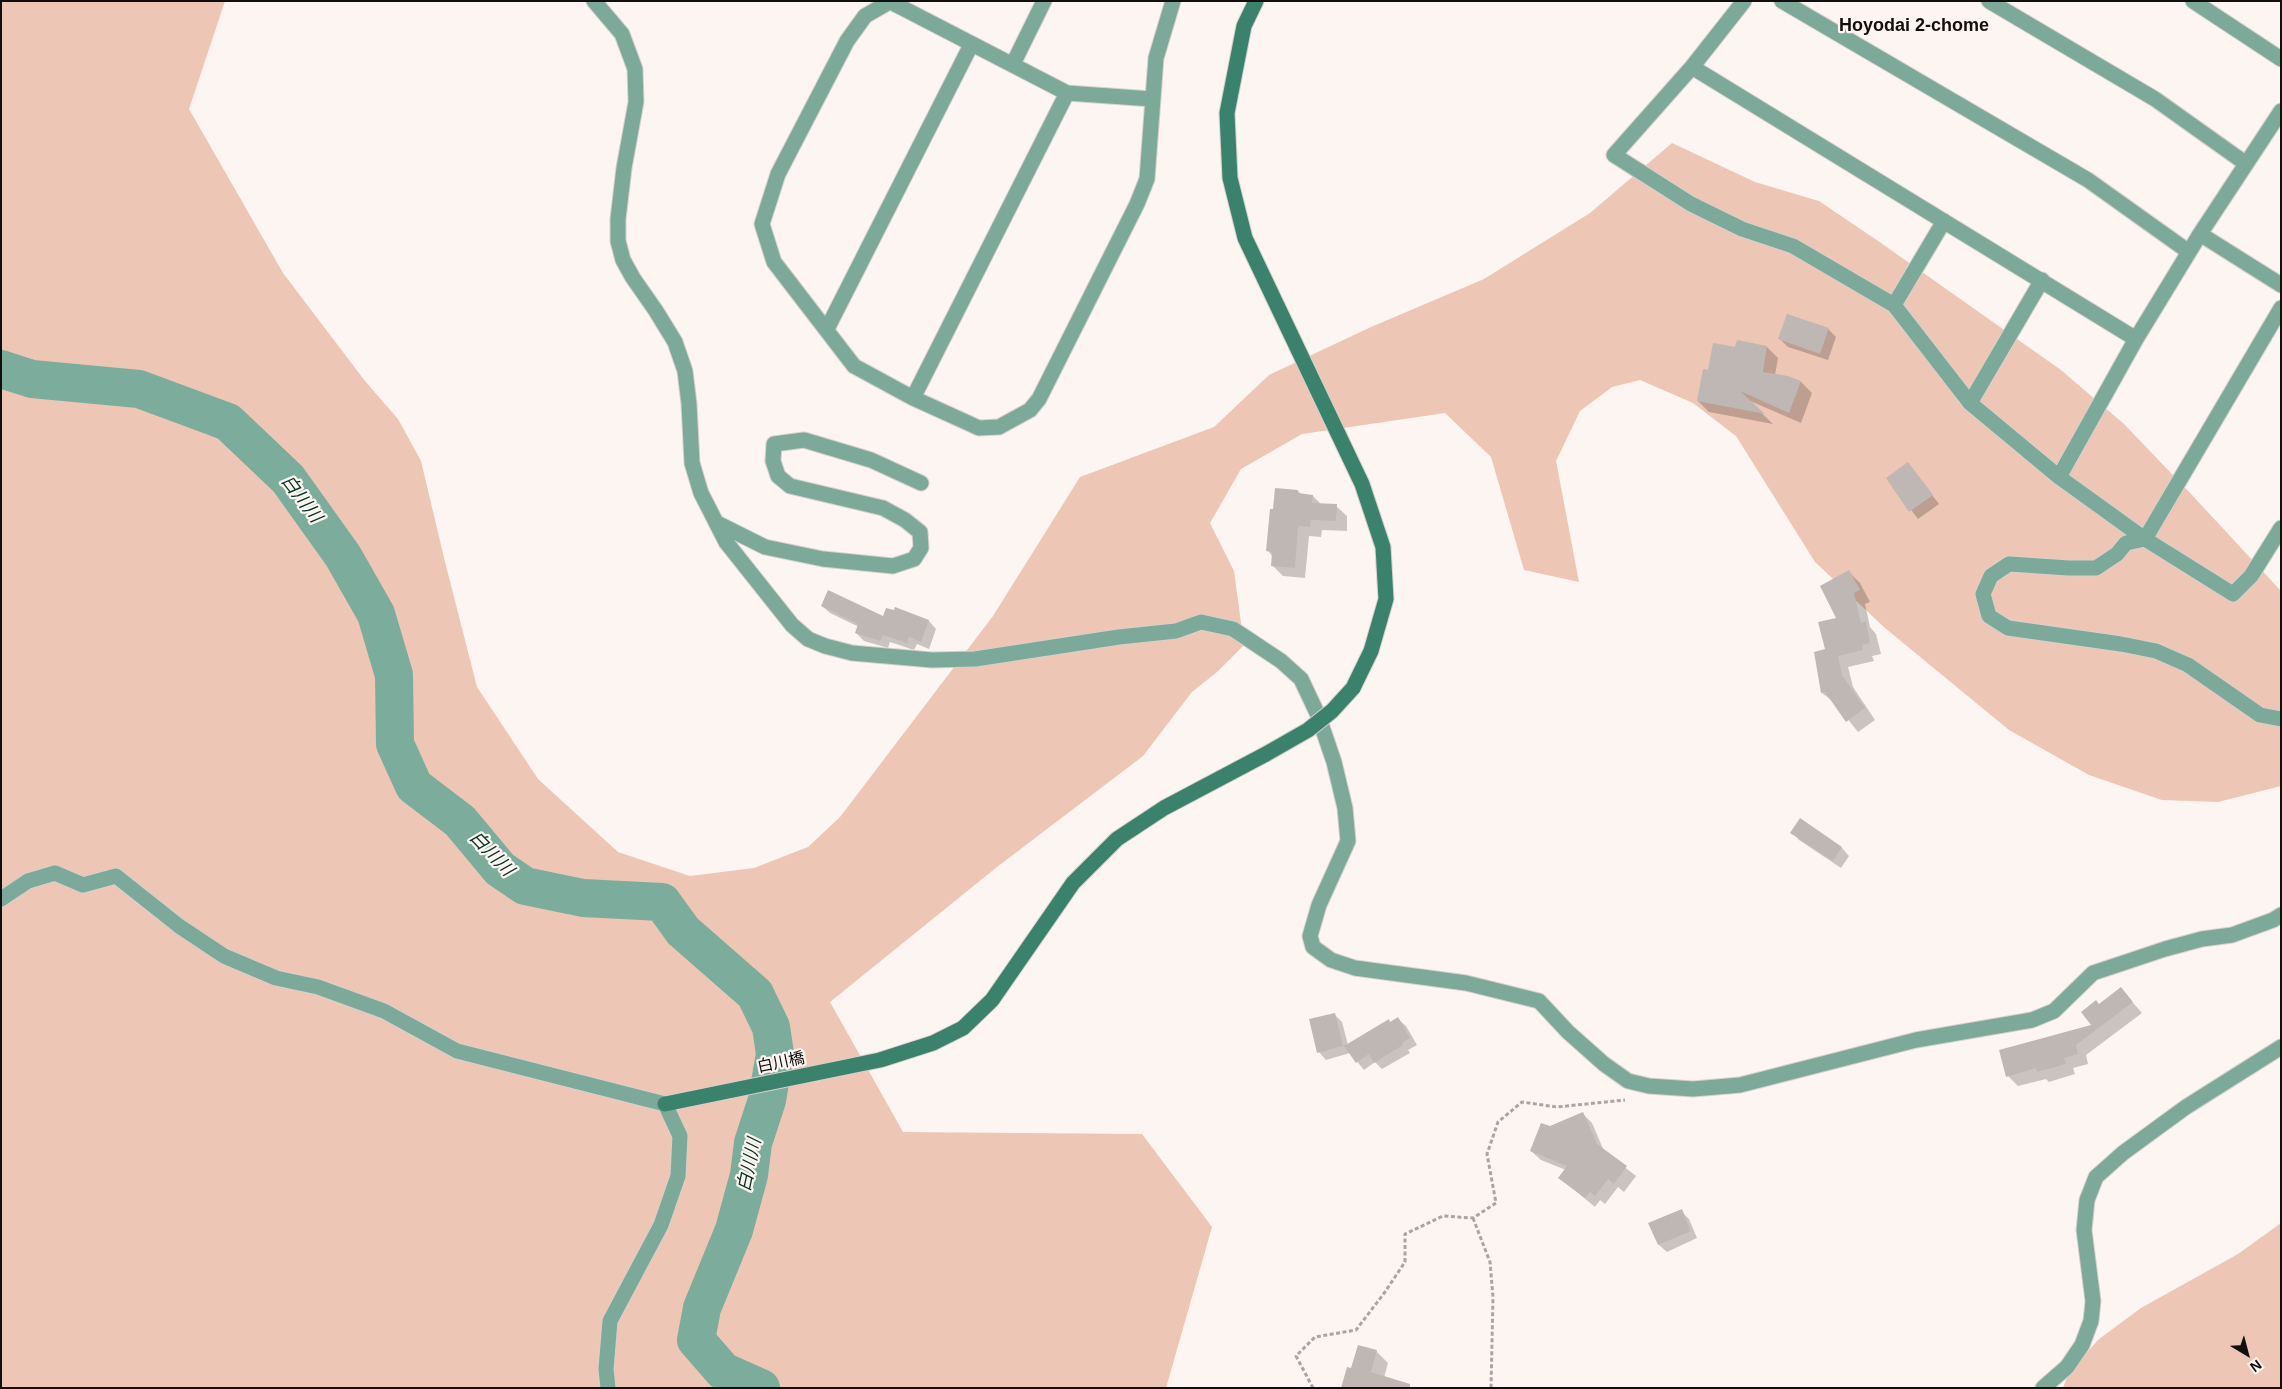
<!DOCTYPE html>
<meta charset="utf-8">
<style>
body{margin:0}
#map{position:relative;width:2282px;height:1389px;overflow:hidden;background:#fdf5f1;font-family:Helvetica,sans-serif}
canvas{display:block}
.frame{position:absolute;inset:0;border:2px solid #110f0e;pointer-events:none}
.north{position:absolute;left:2222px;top:1329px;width:50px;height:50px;-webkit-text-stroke:4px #fdf5f1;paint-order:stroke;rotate:143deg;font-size:14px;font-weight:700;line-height:20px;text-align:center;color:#110f0e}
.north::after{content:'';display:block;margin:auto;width:18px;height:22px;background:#110f0e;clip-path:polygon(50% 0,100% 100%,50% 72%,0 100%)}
</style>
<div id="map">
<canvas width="2282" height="1389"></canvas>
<div class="frame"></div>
<div class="north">N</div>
</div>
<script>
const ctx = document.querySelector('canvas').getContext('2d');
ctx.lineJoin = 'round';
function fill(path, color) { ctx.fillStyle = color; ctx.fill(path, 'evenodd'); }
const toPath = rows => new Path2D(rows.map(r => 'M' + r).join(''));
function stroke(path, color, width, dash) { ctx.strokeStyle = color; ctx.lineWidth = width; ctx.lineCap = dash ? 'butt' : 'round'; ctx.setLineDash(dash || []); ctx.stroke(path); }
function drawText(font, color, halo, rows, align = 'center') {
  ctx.font = font + ' Helvetica,"Noto Sans JP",sans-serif'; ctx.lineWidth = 4.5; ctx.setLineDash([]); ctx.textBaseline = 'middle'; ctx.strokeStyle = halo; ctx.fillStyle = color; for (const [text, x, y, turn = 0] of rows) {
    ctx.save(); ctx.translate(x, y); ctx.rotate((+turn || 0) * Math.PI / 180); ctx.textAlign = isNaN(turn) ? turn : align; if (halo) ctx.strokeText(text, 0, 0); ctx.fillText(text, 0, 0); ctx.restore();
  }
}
fill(toPath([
 [1,1,225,1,189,109,283,273,365,381,398,419,421,461,445,562,477,687,538,779,618,852,690,876,754,868,808,847,840,817,993,616,1080,477,1214,427,1269,375,1371,327,1484,279,1590,213,1672,143,1755,182,1819,201,1881,243,2061,370,2124,424,2192,495,2281,591,2281,786,2218,802,2162,800,2089,775,2009,730,1885,628,1815,562,1736,436,1693,403,1640,380,1612,387,1580,411,1556,461,1579,582,1524,570,1491,457,1445,413,1302,434,1241,469,1210,523,1234,571,1244,645,1217,672,1192,692,1143,756,997,867,830,1002,903,1132,1142,1134,1212,1227,1166,1388,1,1388],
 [2281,1223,2281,1388,2063,1388,2069,1372,2099,1339,2141,1308,2238,1254]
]), '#edc6b6');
fill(toPath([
 [1828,329,1836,337,1828,360,1788,347,1780,339],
 [1767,347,1778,358,1775,375,1801,382,1812,393,1801,423,1748,400,1773,424,1709,412,1698,401,1709,371,1736,349],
 [1907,463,1939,504,1918,519,1887,478],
 [1298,491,1302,495,1313,496,1322,505,1336,506,1347,516,1347,531,1322,530,1321,537,1309,536,1305,578,1283,576,1272,565,1273,557,1268,551],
 [1849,572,1860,583,1870,602,1865,604,1870,627,1876,634,1881,654,1872,656,1874,661,1848,667,1853,687,1875,720,1858,732,1835,703,1822,693,1826,650,1838,619],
 [822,606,883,617,929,621,936,629,929,649,917,644,914,650,890,642,888,648,864,641,856,633,859,627,830,613],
 [1800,820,1842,848,1849,856,1841,868,1799,840,1792,832],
 [2121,989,2142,1013,2086,1055,2088,1064,2073,1068,2075,1074,2049,1082,2046,1079,2018,1086,2008,1076,2093,1026],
 [1334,1014,1342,1022,1348,1045,1398,1019,1406,1026,1417,1045,1408,1050,1410,1053,1382,1069,1375,1062,1364,1070,1350,1053,1326,1060,1319,1052],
 [1582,1113,1592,1123,1604,1151,1636,1176,1624,1192,1618,1187,1605,1204,1600,1200,1595,1207,1560,1178,1566,1170,1541,1160,1531,1151,1550,1128],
 [1681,1211,1689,1219,1697,1238,1667,1252,1659,1245,1650,1224],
 [1376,1351,1388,1363,1384,1378,1352,1370]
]), '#0003');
stroke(toPath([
 [1,369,32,379,139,389,228,422,288,479,343,556,376,614,394,675,395,744,414,786,460,821,500,869,525,886,583,898,662,902,683,931,755,994,771,1027,775,1054,767,1100,753,1143,749,1175,734,1230,702,1308,696,1340,723,1371,761,1388]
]), '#7cac9b', 38);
fill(toPath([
 [1787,314,1829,328,1820,354,1778,339],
 [1737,340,1767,346,1763,372,1788,376,1801,381,1789,413,1740,391,1765,414,1697,401,1703,369,1708,370,1713,343,1735,347],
 [1908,462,1933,495,1909,512,1886,478],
 [1275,488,1298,490,1298,493,1313,495,1312,503,1337,504,1336,521,1311,520,1310,527,1298,526,1295,568,1271,566,1272,552,1266,551,1270,509,1273,509],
 [1849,570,1860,590,1854,593,1861,623,1866,621,1870,643,1862,645,1863,650,1838,656,1842,675,1865,708,1846,722,1825,692,1821,693,1814,652,1825,649,1818,622,1836,618,1820,586],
 [828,590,883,616,886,608,894,610,895,607,929,620,921,642,909,637,907,643,883,635,880,641,855,633,858,624,821,606],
 [1800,818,1842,847,1833,861,1790,833],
 [2121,987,2133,1002,2076,1045,2078,1054,2064,1058,2066,1064,2037,1072,2036,1068,2006,1077,1999,1050,2091,1025,2081,1012,2096,1000,2099,1004],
 [1335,1013,1343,1046,1317,1053,1309,1019],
 [1398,1017,1410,1038,1402,1043,1403,1045,1374,1063,1369,1054,1356,1063,1344,1046,1389,1019,1390,1022],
 [1583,1112,1597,1144,1627,1166,1614,1184,1608,1179,1595,1196,1590,1192,1585,1198,1558,1178,1567,1166,1530,1151,1541,1123,1550,1126],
 [1682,1209,1690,1230,1689,1232,1658,1245,1648,1223],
 [1358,1345,1377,1350,1371,1372,1410,1384,1410,1388,1341,1388,1347,1367,1351,1368]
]), '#beb7b3');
const street = toPath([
 [594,1,622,34,635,69,636,102,624,168,618,219,618,241,623,260,633,278,656,311,675,342,685,371,689,404,692,463,701,493,726,542,792,625,808,639,825,646,852,653,932,660,975,659,1119,637,1176,631,1201,622,1233,629,1281,661,1301,679,1318,715,1334,762,1345,808,1348,841,1319,905,1310,936,1313,947,1331,960,1355,968,1466,983,1539,1001,1568,1032,1604,1064,1628,1081,1649,1086,1693,1089,1740,1085,1916,1040,2032,1020,2054,1011,2093,973,2165,949,2202,939,2232,935,2273,920,2281,915],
 [891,1,865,16,847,41,778,174,762,224,774,262,854,366,913,398,979,428,999,427,1030,410,1039,399,1137,204,1147,179,1156,58,1173,1],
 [1744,1,1692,67,1614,155,1691,204,1742,229,1793,246,1894,305,1970,403,2059,477,2145,539,2233,594,2251,576,2281,528],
 [1782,1,2088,180,2189,252],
 [1989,1,2155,99,2245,163],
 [2193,1,2281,59],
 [891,2,1067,93,1152,99],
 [1013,64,1044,1],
 [1692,67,2136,339],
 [2200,234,2281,285],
 [1894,305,1944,221],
 [2281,308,2145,539,2126,543,2117,554,2096,568,2069,568,2009,564,1991,576,1983,594,1989,616,2008,628,2121,644,2156,651,2188,665,2260,715,2281,719],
 [827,329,971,45],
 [913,398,1067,93],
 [1970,403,2042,280],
 [2059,477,2136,339,2200,234,2281,111],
 [717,523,765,547,823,559,893,566,914,559,921,548,920,532,905,520,883,508,790,486,778,476,773,461,774,444,804,440,871,460,921,483],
 [1,899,28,881,55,873,83,885,116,876,179,926,224,956,276,978,318,987,384,1011,457,1051,665,1104,680,1136,678,1176,661,1225,610,1321,606,1369,608,1388],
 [2043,1388,2067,1367,2082,1345,2091,1321,2093,1301,2084,1230,2087,1200,2096,1177,2123,1153,2186,1107,2281,1047]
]);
const secondary = toPath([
 [1256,1,1244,26,1227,113,1230,178,1245,238,1362,484,1383,547,1386,599,1371,651,1353,688],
 [665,1104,880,1060,933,1043,963,1028,992,1000,1073,883,1117,839,1164,808,1266,754]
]);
stroke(street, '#d7d0cd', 17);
stroke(secondary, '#d7d0cd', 17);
stroke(toPath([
 [1473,1218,1490,1262,1493,1297,1491,1388],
 [1313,1388,1296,1356,1315,1337,1356,1330,1385,1292,1405,1262,1405,1234,1443,1216,1473,1218,1496,1203,1487,1154,1498,1122,1522,1102,1557,1107,1625,1100]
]), '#aba5a2', 3, [4, 2.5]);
stroke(street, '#7ca999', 15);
stroke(secondary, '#3b826d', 15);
const secondaryBridge = toPath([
 [1266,754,1308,730,1332,711,1353,688]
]);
stroke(secondaryBridge, '#d7d0cd', 17, []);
stroke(secondaryBridge, '#3b826d', 15);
drawText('16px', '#110f0e', '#fdf5f1', [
 ["白川橋",781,1063,-12]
]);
drawText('bold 18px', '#110f0e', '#fdf5f1', [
 ["Hoyodai 2-chome",1914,26]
]);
drawText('italic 18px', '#043226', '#fdf5f1', [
 ["白川川",301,499,53],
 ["白川川",491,854,46],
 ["白川川",750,1165,-78]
]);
</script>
